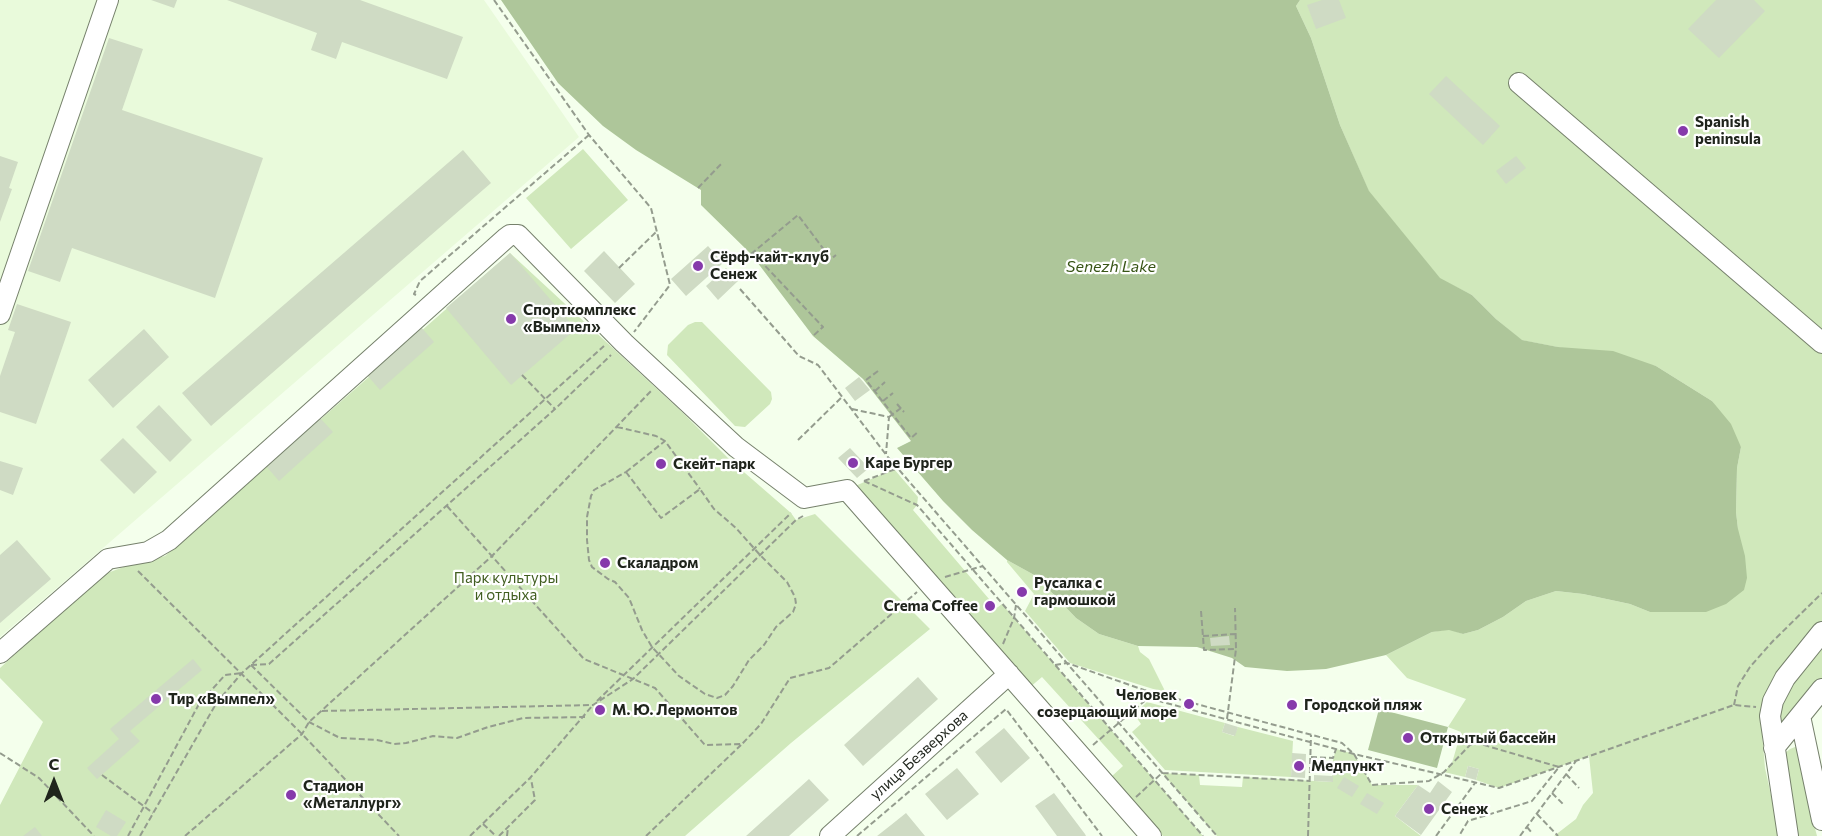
<!DOCTYPE html>
<meta charset="utf-8">
<style>
body{margin:0}
#map{position:relative;width:1822px;height:836px;overflow:hidden;background:#f4ffec;font-family:Commissioner,sans-serif}
canvas{display:block}
.north{position:absolute;left:24px;top:752px;width:60px;height:60px;-webkit-text-stroke:4px #fff;paint-order:stroke;rotate:0deg;font-size:16px;font-weight:700;line-height:24px;text-align:center;color:#1f241c}
.north::after{content:'';display:block;margin:auto;width:21px;height:27px;background:#1f241c;clip-path:polygon(50% 0,100% 100%,50% 72%,0 100%)}
</style>
<div id="map">
<canvas width="1822" height="836"></canvas>
<div class="north">С</div>
</div>
<script>
const ctx = document.querySelector('canvas').getContext('2d');
ctx.lineJoin = 'round';
function fill(path, color) { ctx.fillStyle = color; ctx.fill(path, 'evenodd'); }
const toPath = rows => new Path2D(rows.map(r => 'M' + r).join(''));
function stroke(path, color, width, dash) { ctx.strokeStyle = color; ctx.lineWidth = width; ctx.lineCap = dash ? 'butt' : 'round'; ctx.setLineDash(dash || []); ctx.stroke(path); }
function drawText(font, color, halo, rows, align = 'center') {
  ctx.font = font + ' Commissioner,sans-serif'; ctx.lineWidth = 4.5; ctx.setLineDash([]); ctx.textBaseline = 'middle'; ctx.strokeStyle = halo; ctx.fillStyle = color; for (const [text, x, y, turn = 0] of rows) {
    ctx.save(); ctx.translate(x, y); ctx.rotate((+turn || 0) * Math.PI / 180); ctx.textAlign = isNaN(turn) ? turn : align; if (halo) ctx.strokeText(text, 0, 0); ctx.fillText(text, 0, 0); ctx.restore();
  }
}
fill(toPath([
 [0,0,484,0,579,137,0,637]
]), '#e9fadb');
fill(toPath([
 [1300,0,1822,0,1822,625,1762,716,1762,733,1765,768,1780,836,1554,836,1576,819,1583,805,1593,793,1589,756,1499,788,1476,780,1479,769,1468,766,1465,777,1444,772,1452,763,1461,732,1448,727,1466,699,1407,678,1386,655,1432,632,1449,629,1463,634,1478,630,1503,617,1526,601,1556,591,1583,594,1630,604,1650,612,1673,611,1738,529,1736,512,1737,468,1741,447,1712,401,1656,366,1521,340,1496,319,1472,295,1440,279,1369,192,1340,125,1311,38,1296,6],
 [583,149,628,200,571,249,526,198],
 [510,253,683,413,730,460,791,513,796,520,815,514,930,629,791,743,685,836,0,836,0,805,43,722,0,678,0,668,102,575,129,565,165,556],
 [695,322,702,322,771,392,772,399,770,404,745,427,735,426,667,355,668,345,688,325],
 [894,469,918,497,917,505,913,510,989,599,983,605,990,613,1002,604,1203,836,1163,836,1111,777,1123,766,1042,677,1029,688,853,487],
 [1007,560,1036,576,1076,618,1099,634,1138,646,1140,652,1149,659,1166,693,1070,663,1025,611,1034,594,1007,562],
 [1822,640,1822,684,1774,731,1776,705],
 [1147,702,1225,723,1222,732,1234,736,1238,727,1293,741,1291,777,1165,770,1132,732,1141,724,1134,714],
 [1795,747,1799,748,1810,809,1817,836,1794,836,1785,753,1790,749],
 [1336,749,1354,754,1372,785,1418,785,1395,816,1421,836,1217,836,1162,773,1199,775,1200,785,1242,787,1243,777,1332,782,1333,760]
]), '#d0e8bb');
fill(toPath([
 [501,0,1300,0,1296,6,1311,38,1340,125,1369,191,1440,278,1472,295,1496,319,1522,340,1558,347,1613,351,1656,366,1712,401,1731,424,1741,447,1737,468,1736,512,1738,529,1745,556,1747,578,1744,590,1726,604,1706,612,1650,612,1630,604,1583,594,1556,591,1526,601,1503,617,1478,630,1463,634,1449,630,1432,632,1386,655,1326,669,1308,670,1287,671,1245,667,1232,658,1197,647,1138,646,1099,634,1076,618,1036,576,1007,560,972,530,943,501,897,448,911,441,863,379,813,336,751,254,701,205,701,190,636,150,603,126,558,83],
 [1379,709,1448,727,1437,768,1368,750]
]), '#aec69a');
fill(toPath([
 [151,0,177,0,174,8],
 [227,0,360,0,463,37,447,79,342,42,336,59,311,50,317,33],
 [1322,0,1339,0,1346,18,1316,29,1307,5],
 [1716,0,1754,0,1765,11,1719,58,1688,29],
 [109,38,143,49,122,110,263,158,215,298,72,248,60,282,28,271],
 [1446,76,1500,126,1483,145,1429,94],
 [463,150,491,183,211,426,182,393],
 [0,156,18,162,9,188,12,189,0,222],
 [1516,156,1526,168,1506,184,1496,171],
 [708,246,723,263,686,296,671,279],
 [604,251,635,284,615,303,584,271],
 [510,253,576,329,511,385,446,308],
 [726,268,738,281,718,300,706,286],
 [17,304,71,322,36,424,0,412,0,376,15,332,8,330],
 [421,327,434,342,380,390,367,375],
 [144,329,169,357,113,408,88,380],
 [859,377,870,390,855,401,845,388],
 [159,405,192,440,170,462,136,427],
 [320,418,333,432,279,481,266,466],
 [123,438,157,472,134,494,100,460],
 [850,448,869,468,857,478,838,458],
 [0,461,23,468,13,495,0,490],
 [17,540,51,579,0,623,0,555],
 [989,599,997,608,990,614,982,604],
 [1229,636,1230,645,1211,646,1210,638],
 [193,659,202,670,130,731,140,741,97,779,87,768,119,739,110,729],
 [918,677,938,699,863,766,844,745],
 [1225,723,1238,727,1235,736,1222,732],
 [1004,728,1030,758,1001,783,975,752],
 [1292,753,1306,754,1305,778,1291,777],
 [1468,766,1479,769,1476,780,1465,777],
 [957,768,979,794,947,820,925,794],
 [1314,775,1333,776,1333,782,1314,781],
 [1344,777,1359,786,1352,797,1337,788],
 [809,779,829,800,789,836,746,836],
 [1438,781,1452,792,1421,835,1395,816,1418,785,1430,793],
 [1054,793,1085,834,1086,836,1057,836,1035,806],
 [1367,793,1384,803,1377,814,1360,804],
 [106,810,126,822,117,836,111,836,96,827],
 [906,813,925,836,877,836,891,825],
 [35,827,42,836,23,836]
]), '#cfdbc4');
const minor = toPath([
 [1519,83,1822,343],
 [0,314,108,0],
 [0,653,108,559,148,552,169,540,506,238,510,235,518,235,624,343,736,447,804,498,847,490,1151,836],
 [1800,716,1822,820],
 [1774,748,1822,689],
 [830,836,1009,674],
 [1788,836,1770,716,1773,701,1785,678,1822,632]
]);
stroke(minor, '#76816c', 22);
stroke(toPath([
 [494,0,589,135,651,208,670,285,634,332],
 [698,188,723,162],
 [753,253,823,327,813,336],
 [751,254,798,215,831,259],
 [826,263,836,255],
 [619,268,656,232],
 [740,289,799,356,818,365,887,456,1217,836],
 [416,295,414,294,420,281,589,135],
 [878,371,866,380,911,438,919,431],
 [522,375,555,409],
 [875,391,885,382],
 [883,401,893,393],
 [897,404,904,412],
 [852,409,889,417,886,454],
 [889,417,901,408],
 [617,427,656,436,665,441,700,489],
 [798,440,842,397],
 [626,472,661,518,700,489,714,509,736,528,760,555,787,582,795,597,796,604,793,612,776,627,764,645,749,660,733,686,725,695,717,698,705,694,679,676,652,647,642,630,629,598,615,582,608,579,592,567,589,560,587,540,587,517,591,496,594,490,626,472],
 [626,472,665,441],
 [864,481,917,505,1203,836],
 [864,481,898,468],
 [447,506,584,659,655,688,705,745,742,744,761,724,790,678,829,668,917,592],
 [138,571,302,734,399,836],
 [945,577,983,566],
 [1201,611,1204,650,1236,649,1235,608],
 [1203,636,1236,634],
 [1003,644,1014,618,1016,605],
 [251,665,269,664,555,409,611,355],
 [251,665,309,722,340,738,377,740,394,744,406,743,433,736,457,738,488,727,523,718,585,717],
 [1055,665,1067,663,1144,690,1342,743,1354,754,1372,785,1429,781,1444,772,1470,745,1477,743,1559,767,1532,801,1468,821,1459,836],
 [1144,691,1148,698,1354,754,1499,788,1734,705,1756,707],
 [597,701,791,513],
 [1734,705,1738,686,1750,667,1773,641,1822,593],
 [322,711,593,705,633,679,796,520,803,516],
 [1227,719,1236,649],
 [1093,745,1148,698],
 [0,753,39,778,94,836],
 [1311,757,1333,758,1336,749],
 [1310,770,1333,770],
 [1566,774,1579,788],
 [102,775,153,813],
 [1552,793,1564,805],
 [1136,797,1162,773,1310,781],
 [1537,814,1558,836],
 [483,824,496,836],
 [1527,827,1532,833],
 [128,836,199,704,225,675,242,673],
 [140,836,217,702,242,673,604,346],
 [185,836,302,734,309,722,492,556,651,391],
 [470,836,530,778,593,705],
 [499,836,535,800,531,779],
 [507,836,508,827],
 [646,836,741,745],
 [857,836,1006,709,1102,836],
 [1308,836,1311,735],
 [1436,836,1475,783],
 [1520,836,1576,761]
]), '#949c8e', 2, [6, 3]);
stroke(minor, '#fff', 20);
for (const [x, y, r, color] of [
 [1683,131,6,"#863aab"],
 [698,266,6,"#863aab"],
 [511,319,6,"#863aab"],
 [853,463,6,"#863aab"],
 [661,464,6,"#863aab"],
 [605,563,6,"#863aab"],
 [1022,592,6,"#863aab"],
 [990,606,6,"#863aab"],
 [156,699,6,"#863aab"],
 [1189,704,6,"#863aab"],
 [1292,705,6,"#863aab"],
 [600,710,6,"#863aab"],
 [1408,738,6,"#863aab"],
 [1299,766,6,"#863aab"],
 [291,795,6,"#863aab"],
 [1429,809,6,"#863aab"]
]) { const dot = new Path2D(); dot.arc(x, y, r, 0, 2 * Math.PI); ctx.fillStyle = color; ctx.fill(dot); stroke(dot, '#fff', 2); }
drawText('bold 15px', '#1f241c', '#fff', [
 ["Spanish",1695,122],
 ["peninsula",1695,139],
 ["Сёрф-кайт-клуб",710,257],
 ["Сенеж",710,274],
 ["Спорткомплекс",523,310],
 ["«Вымпел»",523,327],
 ["Каре Бургер",865,463],
 ["Скейт-парк",673,464],
 ["Скаладром",617,563],
 ["Русалка с",1034,583],
 ["гармошкой",1034,600],
 ["Crema Coffee",978,606,"right"],
 ["Человек",1177,695,"right"],
 ["созерцающий море",1177,712,"right"],
 ["Тир «Вымпел»",168,699],
 ["Городской пляж",1304,705],
 ["М. Ю. Лермонтов",612,710],
 ["Открытый бассейн",1420,738],
 ["Медпункт",1311,766],
 ["Стадион",303,786],
 ["«Металлург»",303,803],
 ["Сенеж",1441,809]
], 'left');
drawText('15px', '#415e20', '#fff', [
 ["Парк культуры",506,578],
 ["и отдыха",506,595]
]);
drawText('15px', '#1f241c', '#fff', [
 ["улица Безверхова",919,755,-42]
]);
drawText('italic 16px', '#385516', '#fff', [
 ["Senezh Lake",1111,267]
]);
</script>
